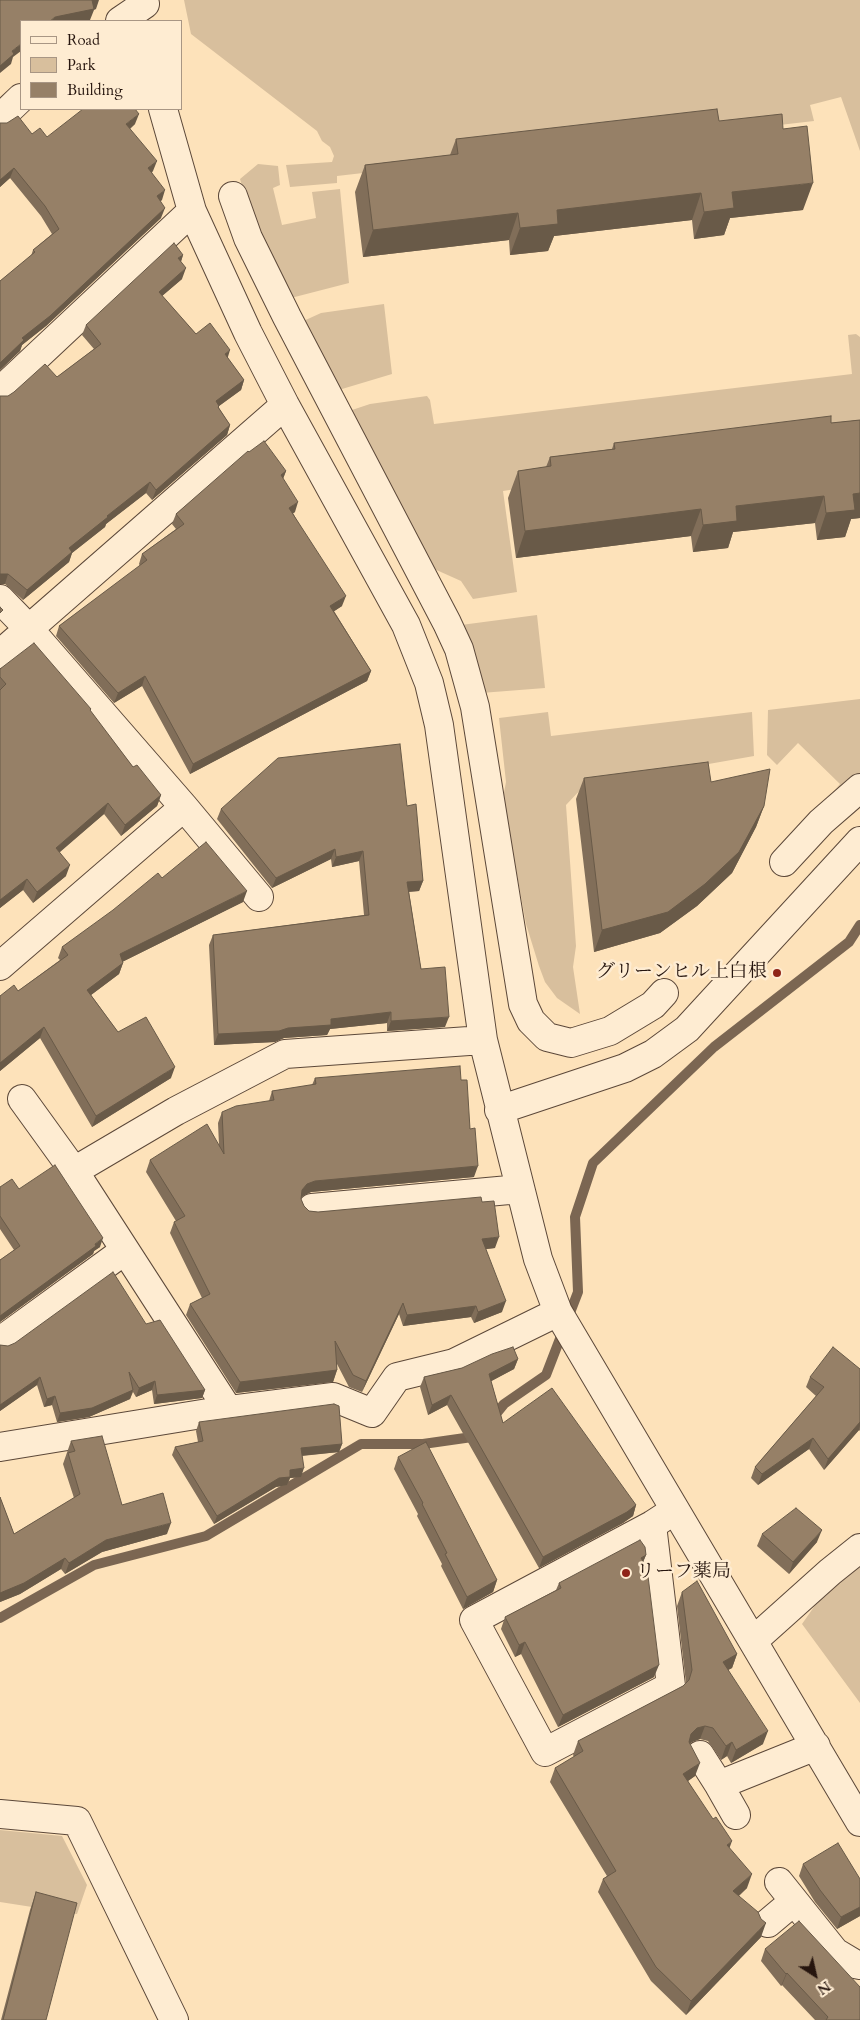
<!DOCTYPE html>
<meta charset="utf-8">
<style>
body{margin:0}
#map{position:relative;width:860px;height:2020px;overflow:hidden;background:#fde2ba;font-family:Cardo,serif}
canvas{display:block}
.legend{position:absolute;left:20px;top:20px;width:162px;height:90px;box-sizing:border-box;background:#feecd2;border:1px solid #a89684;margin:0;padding:6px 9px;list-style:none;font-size:15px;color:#26150e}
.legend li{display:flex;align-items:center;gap:10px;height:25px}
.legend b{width:25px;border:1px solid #a89684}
.north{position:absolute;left:790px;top:1950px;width:50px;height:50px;-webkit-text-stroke:4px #feecd2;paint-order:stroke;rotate:145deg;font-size:14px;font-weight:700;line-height:20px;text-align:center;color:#26150e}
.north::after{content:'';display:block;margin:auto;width:18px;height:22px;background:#26150e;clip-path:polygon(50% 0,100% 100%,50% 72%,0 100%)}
</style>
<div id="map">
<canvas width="860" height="2020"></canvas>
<ul class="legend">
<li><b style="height:6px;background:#feecd2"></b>Road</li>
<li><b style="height:14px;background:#d8bf9d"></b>Park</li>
<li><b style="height:14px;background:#968067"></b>Building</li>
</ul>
<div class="north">N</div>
</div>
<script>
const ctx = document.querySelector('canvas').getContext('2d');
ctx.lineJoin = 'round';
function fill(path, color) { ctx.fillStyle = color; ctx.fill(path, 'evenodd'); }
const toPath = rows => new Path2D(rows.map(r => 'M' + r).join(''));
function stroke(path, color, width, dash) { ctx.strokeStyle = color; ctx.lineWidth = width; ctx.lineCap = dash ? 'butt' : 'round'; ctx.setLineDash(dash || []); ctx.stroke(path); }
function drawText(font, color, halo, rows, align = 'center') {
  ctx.font = font + ' Cardo,"Noto Serif JP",serif'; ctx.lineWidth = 5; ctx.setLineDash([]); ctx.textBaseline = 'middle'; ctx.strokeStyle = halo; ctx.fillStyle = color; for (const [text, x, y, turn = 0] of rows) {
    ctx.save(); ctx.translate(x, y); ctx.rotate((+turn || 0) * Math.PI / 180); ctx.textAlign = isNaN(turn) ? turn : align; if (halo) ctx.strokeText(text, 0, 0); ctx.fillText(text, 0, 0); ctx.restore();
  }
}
fill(toPath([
 [184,0,860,0,860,151,841,97,810,105,814,121,337,176,337,183,290,187,286,165,332,162,334,156,330,147,322,141,317,131,191,34],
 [258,164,278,166,280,185,273,188,282,225,316,218,312,192,340,189,349,283,287,299,257,236,240,179],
 [384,304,392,374,332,392,299,323,321,313],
 [856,334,860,337,860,436,503,491,517,592,473,599,461,581,432,568,349,411,370,404,427,396,430,400,434,424,852,374,848,335],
 [537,615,545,688,481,693,461,625],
 [860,699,860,788,835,810,826,800,840,784,798,743,777,765,767,755,768,710],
 [548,712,551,736,752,712,754,756,584,786,566,805,576,946,573,967,580,1014,557,998,545,982,539,966,526,924,503,798,506,782,499,718],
 [860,1557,860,1703,802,1624,835,1577],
 [0,1830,62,1836,87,1885,77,1914,0,1902]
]), '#d8bf9d');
stroke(toPath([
 [491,1420,504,1404,546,1375,578,1292,575,1217,593,1163,714,1047,849,942,860,925],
 [0,1618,94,1565,206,1536,361,1444,423,1444,479,1436]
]), '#7b6652', 10);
const minor = toPath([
 [120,21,145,4],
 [163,109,192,211,248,333,285,405,406,625,429,683,439,725,483,1040,538,1259,558,1312,860,1822],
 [0,118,21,98],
 [233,196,248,238,287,317,447,623,459,649,475,707,523,1004,531,1021,547,1037,571,1043,610,1031,653,1005,664,993],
 [0,391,192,211],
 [0,599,29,629,184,807,259,897],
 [0,654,285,405],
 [784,862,821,822,860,788],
 [0,966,184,807],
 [22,1099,74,1171,229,1411],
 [499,1110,625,1068,653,1054,687,1029,860,841],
 [74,1171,176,1111,285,1054,483,1040],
 [312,1208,520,1189],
 [3,1339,124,1251],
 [0,1447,214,1412,333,1397,372,1413,397,1377,454,1363,558,1312],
 [652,1525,671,1686,545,1752,474,1620,652,1525,675,1510],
 [753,1641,830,1572,860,1548],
 [700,1755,719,1785,736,1815],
 [719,1785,816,1746],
 [0,1814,77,1821,174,2020],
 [779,1882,835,1952,855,1964,860,1965],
 [768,1923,793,1902]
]);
stroke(minor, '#5c4839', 30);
stroke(minor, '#feecd2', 28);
fill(toPath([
 [719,121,783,129,803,210,730,218,724,235,694,239,692,220,554,236,548,251,510,255,509,240,363,257,355,192,365,165,450,155,456,139],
 [0,123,32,134,47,137,135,124,130,129,153,171,152,172,162,200,160,201,161,218,46,326,22,345,20,351,0,370,0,281,31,256,33,250,52,234,41,216,10,178,0,187],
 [183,255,181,261,182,279,162,296,196,334,227,357,244,380,241,390,219,406,219,408,230,425,227,435,152,500,146,493,106,524,105,527,72,553,69,562,23,600,5,584,0,584,0,396,8,396,57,377,94,349,82,335,86,325],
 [860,420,860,518,851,519,845,537,817,540,815,523,733,532,728,548,693,552,691,536,516,558,508,498,518,471,546,467,550,457,612,449,614,443,831,423],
 [249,452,286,471,283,479,295,512,293,513,342,606,334,611,371,671,367,681,190,774,142,686,114,703,56,636,59,626,140,566,139,564,142,554,176,529,172,524,176,514],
 [0,669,91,709,90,711,133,767,161,795,157,806,121,836,104,814,59,852,66,876,33,903,23,890,0,908],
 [584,778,711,782,764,806,756,827,732,873,697,906,660,933,594,952,576,799],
 [407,806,423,881,419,891,409,892,421,969,445,1027,387,1031,387,1023,330,1029,327,1035,284,1038,275,1042,214,1045,209,945,213,935,364,915,359,861,332,867,331,859,272,888,217,819,221,809],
 [162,878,243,902,122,962,123,963,119,974,91,995,118,1032,171,1078,92,1127,40,1038,0,1071,0,996,18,991,60,960,58,958,62,947],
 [315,1078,461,1080,470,1129,474,1177,311,1192,303,1196,301,1199,304,1206,309,1211,318,1212,482,1202,495,1248,486,1249,502,1312,474,1323,471,1317,403,1326,399,1314,362,1392,349,1387,337,1364,337,1370,333,1382,236,1393,186,1315,190,1304,202,1298,170,1233,174,1222,176,1221,146,1172,150,1160,219,1145,218,1123,222,1112,269,1101,272,1091,312,1085],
 [0,1187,19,1189,100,1247,94,1251,93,1254,0,1322,0,1260,14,1250,0,1229],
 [146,1324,205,1390,202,1398,154,1404,152,1390,136,1397,133,1392,130,1399,89,1417,57,1422,52,1405,44,1407,37,1385,0,1411,0,1345,8,1346],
 [518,1359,514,1369,491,1381,503,1423,636,1505,633,1516,623,1523,539,1568,447,1405,428,1415,420,1387,424,1377,462,1368],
 [860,1369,860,1431,859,1430,824,1470,809,1449,758,1485,751,1478,755,1467,816,1396,806,1387,810,1377],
 [199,1422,342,1444,339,1452,302,1456,301,1477,290,1478,287,1485,276,1487,214,1524,172,1455,175,1447,198,1442,196,1431],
 [71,1441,122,1505,167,1534,102,1552,65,1574,61,1569,20,1594,0,1602,0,1497,14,1534,74,1498,63,1464],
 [398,1457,497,1580,493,1592,463,1609,441,1566,442,1564,417,1516,418,1514,394,1469],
 [762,1534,817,1542,789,1574,757,1546],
 [646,1555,643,1562,654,1677,558,1727,521,1654,515,1657,501,1629,505,1617,556,1590,559,1583],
 [682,1592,737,1654,732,1668,728,1670,763,1744,731,1763,727,1756,721,1760,708,1741,700,1739,692,1742,690,1744,695,1776,688,1781,729,1848,747,1888,739,1896,761,1937,686,2015,651,1981,598,1892,603,1879,607,1876,550,1782,555,1768,574,1757,573,1755,578,1741,683,1686,686,1683,677,1606],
 [803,1864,860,1879,860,1916,837,1929,815,1902,799,1876],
 [36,1892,46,2020,1,2020,30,1910],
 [765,1949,860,2020,815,2020,782,1985,781,1986,761,1961]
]), '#816e59');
fill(toPath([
 [92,0,99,0,96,9,94,10,90,20,82,21,50,21,55,17],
 [21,44,21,51,13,57,11,64,0,73,0,66,12,51],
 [139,114,135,124,123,134,126,124],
 [157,161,153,171,145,178,148,168],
 [14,168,10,178,0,187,0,180],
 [813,183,803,210,730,218,724,235,694,239,704,212,732,192],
 [165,190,162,200,153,207,157,196],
 [701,193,692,220,554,236,548,251,510,255,520,228,557,210],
 [165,208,161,218,46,326,22,345,20,351,0,370,0,363,22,338],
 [518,213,509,240,363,257,373,230],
 [183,255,180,265,178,258],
 [186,268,182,279,155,302,159,292],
 [230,350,227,360,225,354],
 [244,380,241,390,219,406,216,416,216,401],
 [230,425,227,435,152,500,156,490],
 [286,471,282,481,281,475],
 [150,482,146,493,106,524,105,527,72,553,69,562,23,600,27,590,69,548,107,516],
 [860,493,860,518,851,519,845,537,817,540,826,513,853,494],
 [824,496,815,523,733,532,728,548,693,552,703,525,736,506],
 [298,502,295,512,286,518,289,508],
 [701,509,691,536,516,558,525,531],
 [0,574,8,574,5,584,0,584],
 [346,596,342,606,327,616,330,606],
 [371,671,367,681,190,774,193,764],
 [145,676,142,686,114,703,118,693],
 [161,795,157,806,121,836,125,825],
 [108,803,104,814,52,859,56,848],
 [764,806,756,827,732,873,697,906,660,933,594,952,602,930],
 [335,849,331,859,272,888,276,878],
 [363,851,359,861,332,867,336,857],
 [70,865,66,876,33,903,37,892],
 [27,879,23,890,0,908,0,900],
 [423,881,419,891,403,892,407,882],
 [247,891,243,902,116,965,120,954],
 [123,963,119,974,83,1001,87,990],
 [391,1012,387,1023,330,1029,327,1035,284,1038,275,1042,214,1045,218,1034,288,1028,331,1019],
 [449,1017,445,1027,387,1031,391,1021],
 [44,1027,40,1038,0,1071,0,1063],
 [175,1067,171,1078,92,1127,96,1116],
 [478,1166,474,1177,311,1192,303,1196,298,1201,302,1190,307,1184,315,1181],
 [499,1237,495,1248,478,1250,482,1239],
 [103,1238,100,1247,94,1251,93,1254,0,1322,0,1316],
 [506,1301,502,1312,474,1323,478,1312],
 [403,1303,399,1314,362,1392,366,1381],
 [476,1306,471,1317,403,1326,407,1315],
 [518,1359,514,1369,486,1384,489,1374],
 [337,1370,333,1382,236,1393,240,1382],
 [40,1377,37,1385,0,1411,0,1405],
 [155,1381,152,1390,136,1397,139,1388],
 [133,1390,130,1399,89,1417,57,1422,60,1413],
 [205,1390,202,1398,154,1404,157,1395],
 [451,1395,447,1405,428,1415,432,1405],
 [55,1396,52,1405,44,1407,47,1399],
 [860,1422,860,1426,859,1430,824,1470,828,1459],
 [813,1438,809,1449,758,1485,762,1474],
 [342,1444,339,1452,298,1456,301,1448],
 [304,1468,301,1477,290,1478,287,1485,276,1487,214,1524,217,1516,290,1470],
 [636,1505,633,1516,623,1523,539,1568,543,1557],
 [171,1523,167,1534,102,1552,65,1574,69,1563,106,1540],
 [822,1530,817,1542,789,1574,793,1562],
 [646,1555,641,1567,641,1558],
 [65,1558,61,1569,20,1594,0,1602,0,1593],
 [497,1580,493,1592,463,1609,467,1597],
 [525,1642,521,1654,515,1657,519,1645],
 [737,1654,732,1668,718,1675,723,1662],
 [659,1665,654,1677,558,1727,563,1715],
 [705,1726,700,1739,692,1742,686,1747,691,1734,697,1728],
 [768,1731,763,1744,731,1763,736,1750],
 [732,1742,727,1756,721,1760,726,1746],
 [700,1763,695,1776,678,1788,683,1774],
 [732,1841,727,1855,727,1845],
 [752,1874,747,1888,728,1905,733,1891],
 [860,1907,860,1916,837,1929,841,1917],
 [766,1923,761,1937,686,2015,691,2001],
 [787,1973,782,1985,781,1986,786,1974]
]), '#695a48');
const building = toPath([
 [0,0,93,0,92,0,94,9,55,17,50,21,21,21,21,44,12,51,14,54,0,66,0,0],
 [83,109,135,109,139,114,126,124,157,161,148,168,165,190,157,196,165,208,50,316,22,338,24,340,0,363,0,281,35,252,33,250,59,229,45,206,14,168,0,180,0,123,7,123,18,116,32,134,40,128,47,137,83,109],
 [717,109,719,121,782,114,783,129,807,126,813,183,732,192,734,208,704,212,701,193,557,210,558,224,520,228,518,213,373,230,365,165,458,154,456,139,717,109],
 [174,243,183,255,178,258,186,268,159,292,196,334,210,323,230,350,225,354,244,380,216,401,219,406,218,407,230,425,156,490,150,482,107,516,108,517,69,548,72,552,27,590,8,574,0,574,0,396,8,396,14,392,45,364,57,377,101,344,86,325,174,243],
 [831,416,831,423,860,420,860,493,853,494,855,510,826,513,824,496,736,506,737,521,703,525,701,509,525,531,518,471,551,466,550,457,615,449,614,443,831,416],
 [264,441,286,471,281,475,298,502,289,508,346,596,330,606,371,671,193,764,145,676,118,693,59,626,147,560,142,554,184,524,176,514,248,451,249,452,264,441],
 [0,607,3,610,0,613,0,607],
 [34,643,91,709,90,710,133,767,137,765,161,795,125,825,108,803,56,848,70,865,37,892,27,879,0,900,0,690,6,684,0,677,0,669,34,643],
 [400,744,407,806,416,804,423,881,407,882,421,969,445,967,449,1017,391,1021,391,1012,331,1019,331,1025,288,1028,279,1031,218,1034,213,935,369,915,363,851,336,857,335,849,276,878,221,809,278,758,400,744],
 [708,762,711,782,770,769,764,806,739,852,705,884,668,912,602,930,584,778,708,762],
 [206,842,247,891,120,954,123,963,87,990,118,1032,146,1017,175,1067,96,1116,44,1027,0,1063,0,996,14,985,18,991,68,955,62,947,113,910,158,873,162,878,206,842],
 [460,1066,461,1080,467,1080,470,1129,475,1128,478,1166,315,1181,307,1184,302,1190,301,1199,304,1206,309,1211,318,1212,481,1197,482,1202,494,1201,499,1237,482,1239,506,1301,478,1312,476,1306,407,1315,403,1303,366,1381,353,1375,335,1341,337,1370,240,1382,190,1304,210,1294,174,1222,185,1216,150,1160,207,1124,224,1154,222,1112,236,1106,274,1100,272,1091,316,1084,315,1078,460,1066],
 [55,1165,103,1238,95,1244,96,1246,0,1316,0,1260,20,1246,0,1216,0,1187,12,1179,19,1189,55,1165],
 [113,1272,146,1324,160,1320,205,1390,157,1395,155,1381,139,1388,129,1372,133,1390,92,1408,60,1413,55,1396,47,1399,40,1377,0,1405,0,1345,8,1346,15,1343,113,1272],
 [513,1347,518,1359,489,1374,503,1423,552,1388,636,1505,627,1512,543,1557,451,1395,432,1405,424,1377,462,1368,492,1354,513,1347],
 [833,1347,860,1369,860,1422,828,1459,813,1438,762,1474,755,1467,824,1387,810,1377,833,1347],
 [334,1404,339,1406,342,1444,301,1448,304,1468,290,1470,290,1477,279,1478,217,1516,175,1447,203,1441,199,1422,334,1404],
 [102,1436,122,1505,163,1493,171,1523,106,1540,69,1563,65,1558,24,1583,0,1593,0,1497,14,1534,80,1494,68,1453,75,1451,71,1441,102,1436],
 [426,1442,497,1580,467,1597,445,1554,447,1553,422,1504,423,1503,398,1457,426,1442],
 [796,1508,822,1530,793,1562,762,1534,796,1508],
 [640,1540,645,1547,646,1555,641,1558,647,1568,659,1665,563,1715,525,1642,519,1645,505,1617,561,1588,559,1583,640,1540],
 [697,1581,737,1654,723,1662,768,1731,736,1750,732,1742,726,1746,713,1728,705,1726,697,1728,691,1734,689,1742,700,1763,683,1774,713,1819,716,1817,732,1841,727,1845,752,1874,733,1891,758,1912,761,1919,766,1923,691,2001,656,1967,603,1879,616,1871,555,1768,583,1751,578,1741,683,1686,689,1680,692,1670,682,1592,697,1581],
 [838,1843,860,1879,860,1907,841,1917,820,1890,803,1864,838,1843],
 [36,1892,77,1903,46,2020,3,2020,36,1892],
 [799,1921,860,1987,860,2020,826,2020,828,2017,787,1973,786,1974,765,1949,799,1921]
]);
fill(building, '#968067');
stroke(building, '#695a48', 1);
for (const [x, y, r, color] of [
 [777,973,5,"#8f2418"],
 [626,1573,5,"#8f2418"]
]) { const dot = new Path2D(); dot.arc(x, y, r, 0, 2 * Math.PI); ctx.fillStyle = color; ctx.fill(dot); stroke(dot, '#feecd2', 2); }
drawText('19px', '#26150e', '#feecd2', [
 ["グリーンヒル上白根",767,973],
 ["リーフ薬局",636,1573,"left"]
], 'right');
</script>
